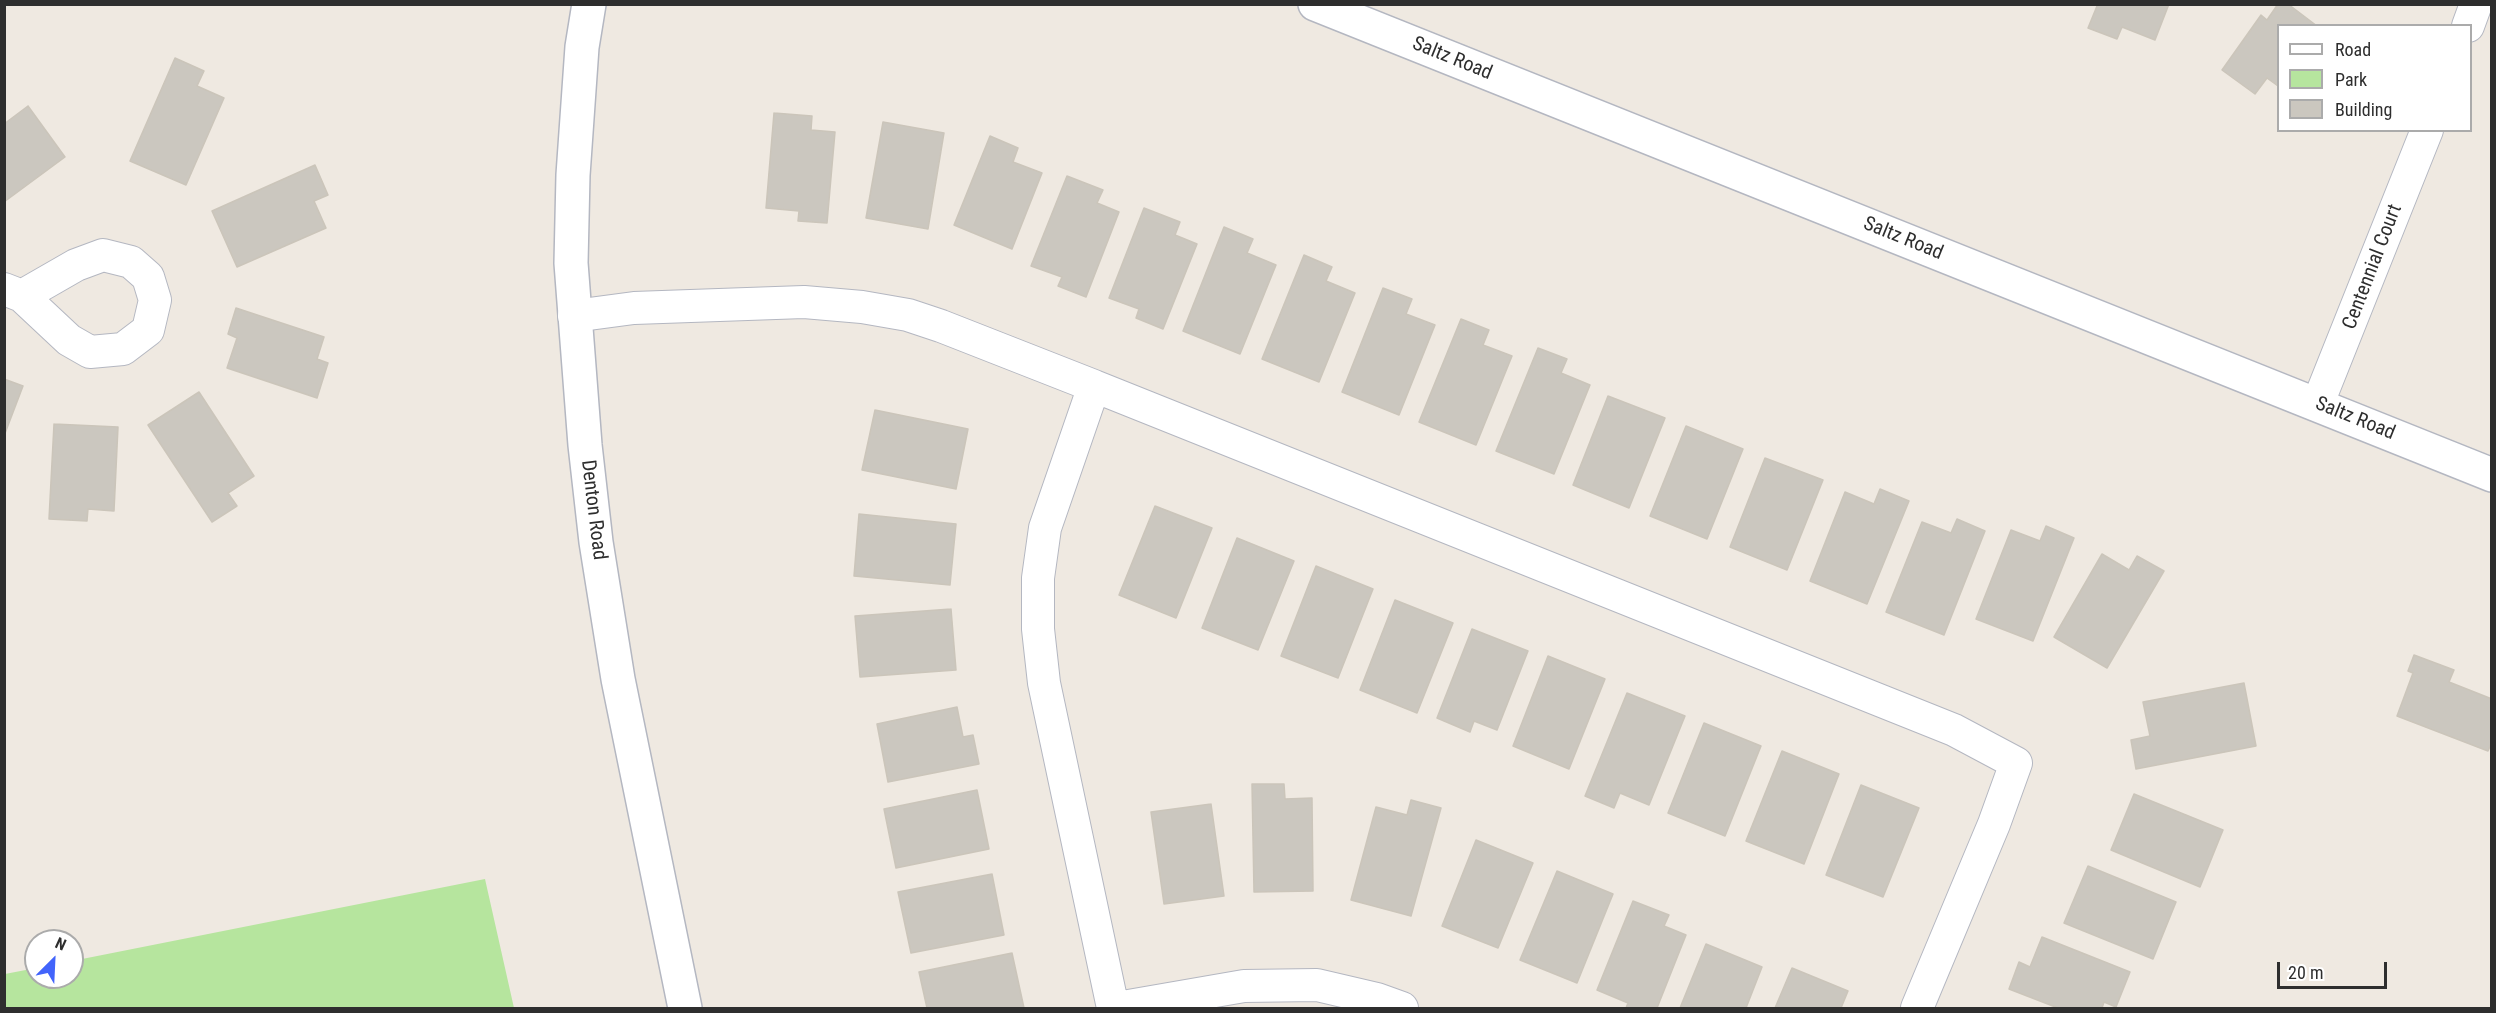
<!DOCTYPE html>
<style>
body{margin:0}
#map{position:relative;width:2496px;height:1013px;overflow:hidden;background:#efe9e1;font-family:"Roboto Condensed",sans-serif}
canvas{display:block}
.frame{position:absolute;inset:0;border:6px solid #2e2e2e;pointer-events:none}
.legend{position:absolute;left:2277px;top:24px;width:195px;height:108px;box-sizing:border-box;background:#fff;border:2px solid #ababab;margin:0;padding:8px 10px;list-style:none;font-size:18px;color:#2e2e2e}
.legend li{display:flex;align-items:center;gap:12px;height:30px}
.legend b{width:30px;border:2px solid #ababab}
.north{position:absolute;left:24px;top:929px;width:60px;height:60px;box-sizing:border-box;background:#fff;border:2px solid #ababab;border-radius:50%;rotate:24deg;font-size:16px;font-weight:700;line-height:24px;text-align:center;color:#2e2e2e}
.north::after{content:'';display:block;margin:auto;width:21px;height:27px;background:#4264fb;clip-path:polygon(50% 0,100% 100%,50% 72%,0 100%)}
.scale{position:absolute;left:2277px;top:962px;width:110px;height:27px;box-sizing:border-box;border:3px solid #2e2e2e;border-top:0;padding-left:8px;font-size:18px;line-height:21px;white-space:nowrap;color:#2e2e2e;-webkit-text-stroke:4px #fff;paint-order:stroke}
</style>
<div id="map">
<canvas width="2496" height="1013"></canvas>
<div class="frame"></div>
<ul class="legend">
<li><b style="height:8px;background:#fff"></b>Road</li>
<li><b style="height:16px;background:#b6e59e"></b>Park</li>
<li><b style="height:16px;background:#cbc7bf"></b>Building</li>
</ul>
<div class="north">N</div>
<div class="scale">20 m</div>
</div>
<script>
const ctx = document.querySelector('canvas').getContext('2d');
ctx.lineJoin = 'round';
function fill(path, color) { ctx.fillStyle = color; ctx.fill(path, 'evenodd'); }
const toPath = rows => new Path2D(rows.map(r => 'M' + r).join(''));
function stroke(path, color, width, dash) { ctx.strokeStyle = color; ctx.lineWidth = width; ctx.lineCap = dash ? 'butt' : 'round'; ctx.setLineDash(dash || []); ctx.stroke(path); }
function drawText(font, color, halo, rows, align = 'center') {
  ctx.font = font + ' "Roboto Condensed",sans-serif'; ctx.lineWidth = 4.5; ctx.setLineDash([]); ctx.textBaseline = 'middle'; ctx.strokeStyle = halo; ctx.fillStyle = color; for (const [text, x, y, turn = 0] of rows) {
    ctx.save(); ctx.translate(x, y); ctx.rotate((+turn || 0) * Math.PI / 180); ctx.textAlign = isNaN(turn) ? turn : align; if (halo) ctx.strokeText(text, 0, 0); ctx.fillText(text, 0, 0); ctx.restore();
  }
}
fill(toPath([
 [485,879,514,1008,5,1008,5,974,36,968,36,977,72,977,72,961]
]), '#b6e59e');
const building = toPath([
 [2094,4,2169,4,2155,40,2122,27,2117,39,2088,28,2097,6,2094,4],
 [2278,4,2288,4,2317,26,2278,26,2278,86,2267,78,2255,94,2222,70,2261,15,2267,20,2278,4],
 [175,58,204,71,197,86,224,98,186,185,130,161,175,58],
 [28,106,65,157,4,202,4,124,28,106],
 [774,113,812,116,811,130,835,132,827,223,798,221,799,211,766,208,774,113],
 [883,122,944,133,928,229,866,218,883,122],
 [990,136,1018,148,1013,162,1042,173,1012,249,954,225,990,136],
 [315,165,328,195,314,201,326,228,237,267,212,211,315,165],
 [1067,176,1103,190,1097,203,1119,212,1086,297,1058,286,1062,277,1031,266,1067,176],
 [1144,208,1180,222,1175,235,1197,244,1163,329,1136,318,1139,309,1109,298,1144,208],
 [1224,227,1253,239,1247,253,1276,265,1240,354,1183,331,1224,227],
 [1304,255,1332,267,1326,281,1355,293,1319,382,1262,359,1304,255],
 [1383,288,1412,299,1406,314,1435,325,1399,415,1342,392,1383,288],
 [236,308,324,337,317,359,328,363,317,398,227,368,237,338,228,334,236,308],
 [1461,319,1489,330,1483,345,1512,356,1476,445,1419,422,1461,319],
 [1538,348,1567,359,1561,373,1590,385,1554,474,1496,451,1538,348],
 [4,379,23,386,4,436,4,379],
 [199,392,254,476,228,493,237,506,212,522,148,425,199,392],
 [1608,396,1665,418,1629,508,1573,485,1608,396],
 [875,410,968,429,956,489,862,470,875,410],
 [54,424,118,427,114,511,88,509,87,521,49,519,54,424],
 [1686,426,1743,449,1707,539,1650,516,1686,426],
 [1765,458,1823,480,1787,570,1730,547,1765,458],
 [1880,489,1909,501,1867,604,1810,581,1845,492,1874,504,1880,489],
 [1155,506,1212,528,1176,618,1119,595,1155,506],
 [859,514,956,524,950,585,854,576,859,514],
 [1957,519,1985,531,1944,635,1886,612,1922,522,1951,533,1957,519],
 [2046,526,2074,538,2033,641,1976,619,2011,530,2040,541,2046,526],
 [1237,538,1294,561,1258,650,1202,628,1237,538],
 [2102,554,2129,570,2137,556,2164,571,2107,668,2054,637,2102,554],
 [1316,566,1373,589,1338,678,1281,656,1316,566],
 [1395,600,1453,623,1417,713,1360,690,1395,600],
 [951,609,956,670,860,677,855,616,951,609],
 [1472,629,1528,651,1497,730,1474,721,1470,732,1437,718,1472,629],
 [2414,655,2454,670,2449,682,2492,699,2492,742,2488,751,2397,716,2413,673,2408,671,2414,655],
 [1548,656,1605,679,1569,769,1513,746,1548,656],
 [2244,683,2256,746,2136,769,2131,740,2150,736,2143,702,2244,683],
 [1627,693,1685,716,1649,805,1620,793,1614,808,1585,796,1627,693],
 [957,707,963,737,973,735,979,764,888,782,877,724,957,707],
 [1704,723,1761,746,1725,836,1668,813,1704,723],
 [1782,751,1839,774,1804,864,1746,841,1782,751],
 [1252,784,1284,784,1285,799,1312,798,1313,891,1254,892,1252,784],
 [1861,785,1919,808,1883,897,1826,875,1861,785],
 [977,790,989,849,896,868,884,809,977,790],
 [2134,794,2223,830,2200,887,2111,850,2134,794],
 [1411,800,1441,808,1411,916,1351,900,1376,807,1407,815,1411,800],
 [1211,804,1224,896,1164,904,1151,812,1211,804],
 [1476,840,1533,863,1498,948,1442,926,1476,840],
 [2088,866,2176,902,2153,959,2064,923,2088,866],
 [1557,871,1613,894,1577,983,1520,960,1557,871],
 [992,874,1004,935,911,953,898,892,992,874],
 [1633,901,1669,915,1664,926,1686,935,1657,1008,1626,1008,1628,1003,1597,990,1633,901],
 [2042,937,2130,972,2116,1007,2104,1002,2102,1008,2058,1008,2009,989,2019,962,2030,967,2042,937],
 [1706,944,1762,967,1746,1008,1680,1008,1706,944],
 [1012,953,1024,1008,927,1008,919,972,1012,953],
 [1792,968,1848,991,1841,1008,1775,1008,1792,968]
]);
fill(building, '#cbc7bf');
stroke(building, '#cbc5ba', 1.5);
const street = toPath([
 [2468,26,2476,4],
 [4,289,22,296,69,340,90,352,123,349,148,330,155,300,148,277,131,262,103,255,76,265,22,296],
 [574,316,634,308,804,302,862,307,908,315,941,326,1094,386,1045,528,1038,578,1038,629,1044,683,1113,1008],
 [1094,386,1954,730,2016,763,1994,824,1917,1008],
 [2318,403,2427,130],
 [1117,1008,1244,986,1317,985,1377,999,1402,1008]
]);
const secondary = toPath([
 [589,4,582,47,573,175,571,263,585,445,596,542,618,679,685,1008],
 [1315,4,2492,475]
]);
stroke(street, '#b4b7c1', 34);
stroke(secondary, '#b4b7c1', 36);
stroke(street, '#fff', 32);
stroke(secondary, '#fff', 33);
drawText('20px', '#2e2e2e', '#fff', [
 ["Saltz Road",1452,59,22],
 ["Saltz Road",1903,239,22],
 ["Centennial Court",2373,267,-69],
 ["Saltz Road",2355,419,22],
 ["Denton Road",593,510,83]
]);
</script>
